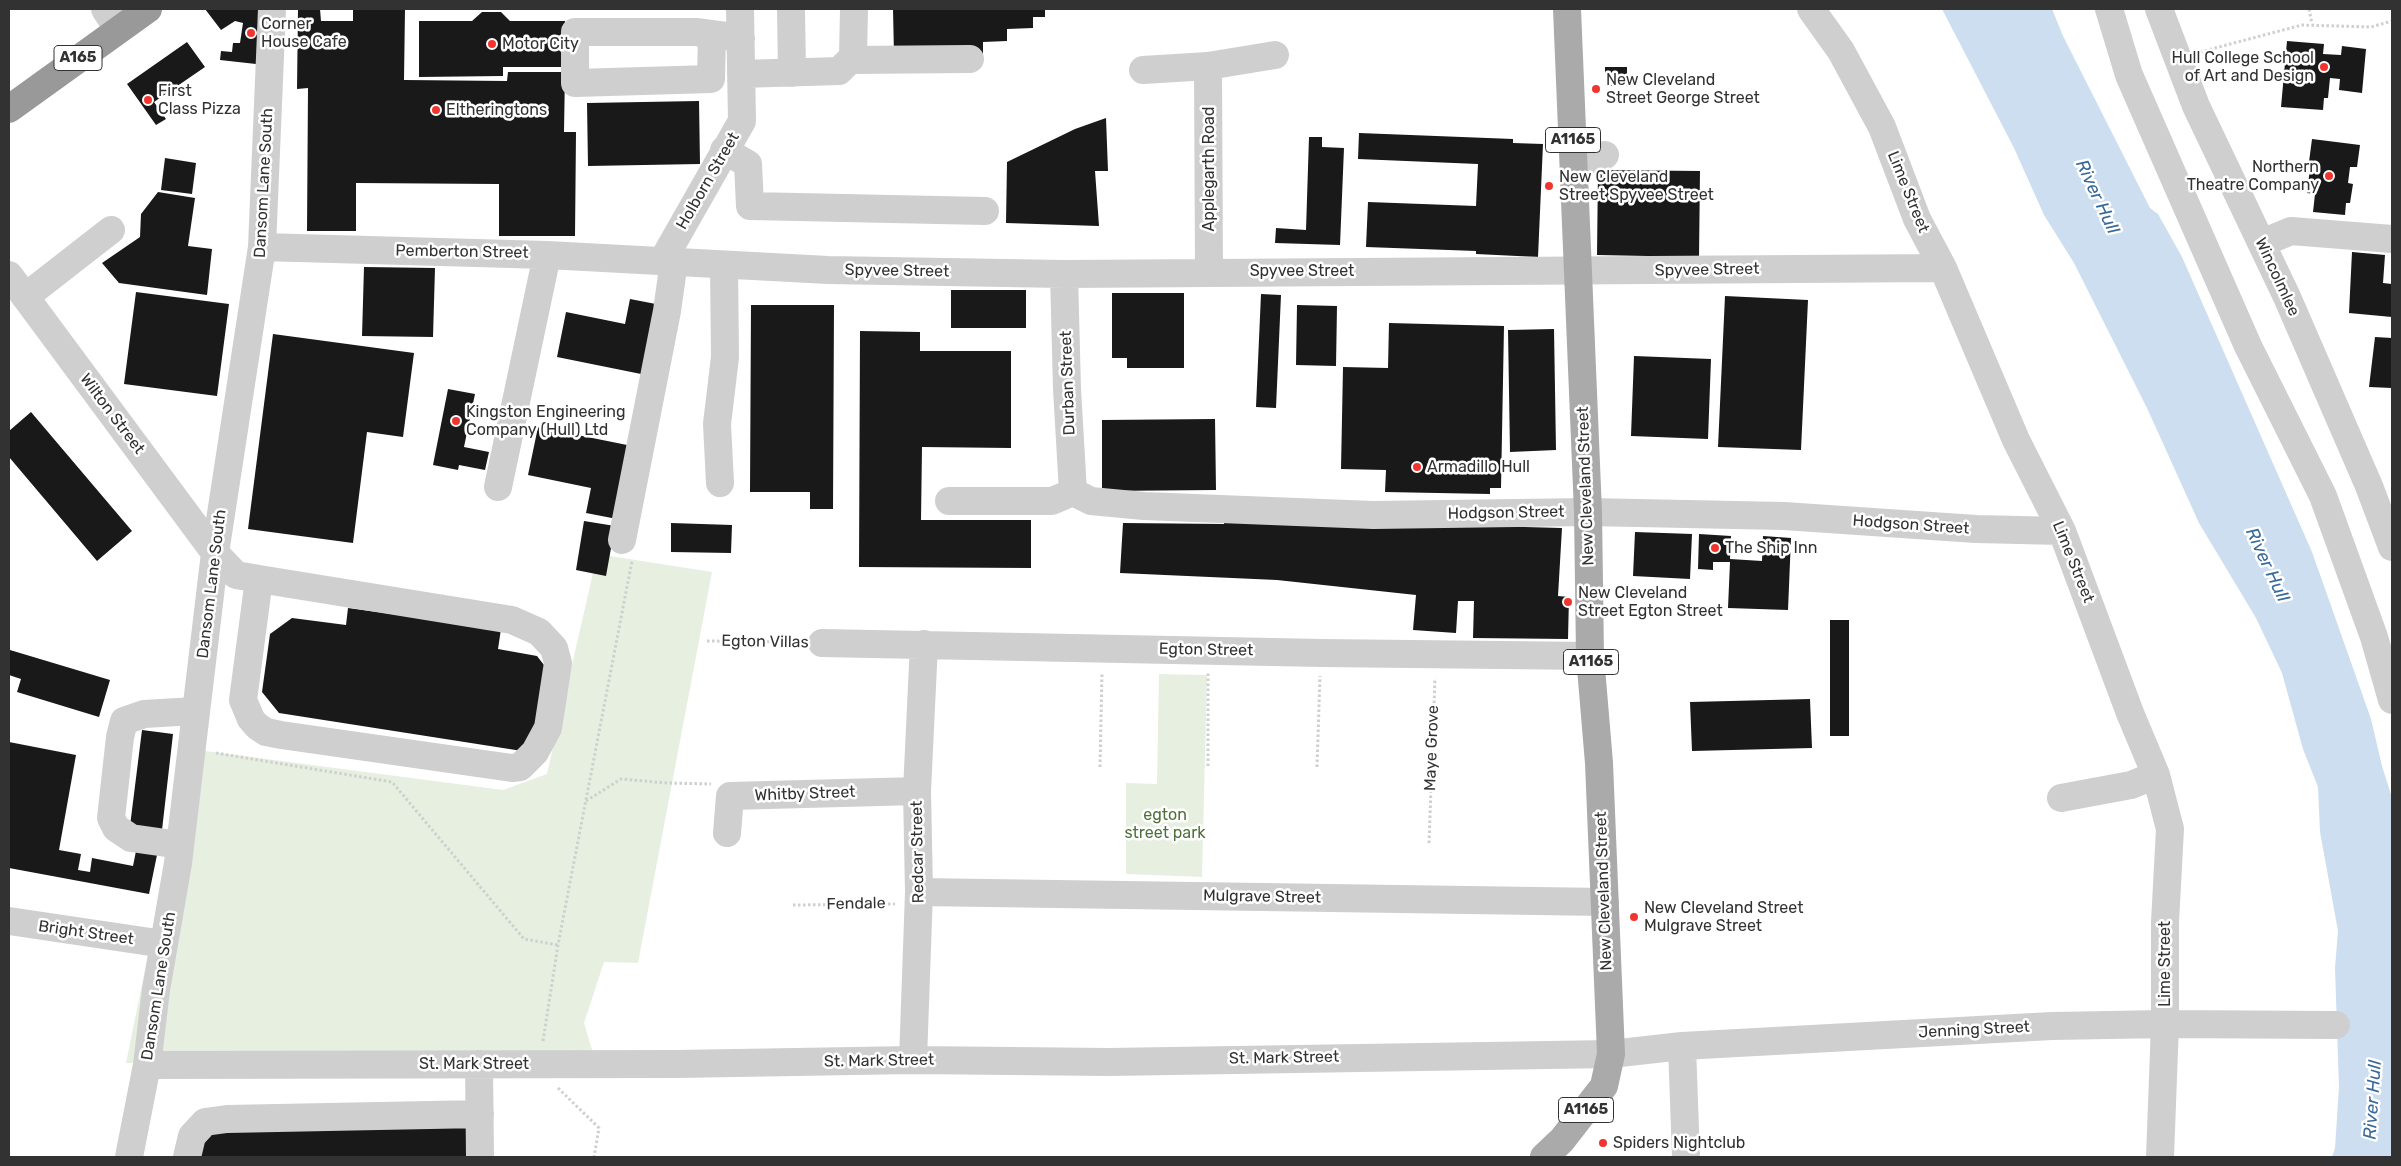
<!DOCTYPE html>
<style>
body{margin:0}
#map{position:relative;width:2401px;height:1166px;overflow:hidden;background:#fff;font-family:Rubik,sans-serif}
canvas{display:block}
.frame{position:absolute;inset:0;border:10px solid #323232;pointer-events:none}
</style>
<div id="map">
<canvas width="2401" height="1166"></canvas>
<div class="frame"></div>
</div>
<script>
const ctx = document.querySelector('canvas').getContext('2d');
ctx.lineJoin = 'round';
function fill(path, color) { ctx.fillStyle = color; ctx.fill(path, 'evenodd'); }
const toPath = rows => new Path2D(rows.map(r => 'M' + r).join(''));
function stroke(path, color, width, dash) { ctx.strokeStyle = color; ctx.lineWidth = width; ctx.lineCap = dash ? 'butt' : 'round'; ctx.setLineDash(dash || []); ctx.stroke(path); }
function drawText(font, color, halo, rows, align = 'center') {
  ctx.font = font + ' Rubik,sans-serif'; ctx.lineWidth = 5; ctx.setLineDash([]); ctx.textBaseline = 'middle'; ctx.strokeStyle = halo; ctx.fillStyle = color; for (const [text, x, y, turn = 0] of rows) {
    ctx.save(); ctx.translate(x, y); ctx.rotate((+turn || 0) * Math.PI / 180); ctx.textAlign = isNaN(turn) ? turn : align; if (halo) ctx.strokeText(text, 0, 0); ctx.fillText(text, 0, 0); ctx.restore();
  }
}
fill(toPath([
 [610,556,712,572,638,963,604,962,584,1023,598,1070,126,1063,190,749,503,790,547,774,593,573],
 [1159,674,1207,675,1202,877,1126,874,1126,783,1157,784]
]), '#e6efe0');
fill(toPath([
 [1942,9,2052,9,2063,36,2150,208,2158,214,2182,257,2312,552,2371,719,2382,766,2392,798,2392,1157,2332,1157,2335,1148,2339,1087,2335,968,2338,931,2320,832,2318,787,2303,749,2282,673,2256,618,2199,523,2147,408,2074,263,2044,215,2014,148]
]), '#ccdeef');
fill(toPath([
 [205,9,264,9,256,64,220,60,221,51,232,52,233,43,240,43,243,23,235,21,221,30],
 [298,9,320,9,321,21,353,21,353,9,405,9,404,80,507,81,508,72,565,72,564,132,576,132,575,236,499,236,499,184,356,183,356,231,307,231,308,88,297,89],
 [893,9,1045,9,1045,17,1033,17,1033,28,1007,29,1007,41,983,42,983,55,894,55],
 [482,12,501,12,510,21,565,21,565,67,503,67,503,76,419,77,419,21,472,21],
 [2287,41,2324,44,2323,54,2341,55,2342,46,2366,49,2362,93,2339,90,2340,79,2330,78,2328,98,2324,98,2323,110,2281,107],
 [187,42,205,67,154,102,166,119,156,125,127,84],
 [1605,67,1627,67,1627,86,1605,86],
 [699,101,700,164,588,166,587,103],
 [1106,118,1108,171,1095,171,1099,226,1006,223,1007,162,1075,129],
 [1359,133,1513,139,1513,143,1543,144,1538,257,1476,254,1476,251,1366,247,1368,202,1476,206,1478,164,1358,159],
 [1309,137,1322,137,1322,147,1344,148,1340,245,1275,243,1276,228,1306,230],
 [2312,139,2360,145,2357,167,2350,167,2348,183,2353,184,2350,203,2346,203,2345,215,2313,212,2315,194,2307,193,2310,168,2318,169,2318,164,2309,162],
 [165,158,196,163,192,194,161,190],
 [1598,170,1700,171,1699,257,1597,255],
 [158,192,195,198,188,246,212,249,207,295,119,283,102,263,140,237,141,214],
 [2352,252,2385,255,2383,283,2392,284,2392,317,2349,313],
 [364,267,435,268,433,337,362,336],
 [951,290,1026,290,1026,328,951,328],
 [136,292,229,304,217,396,124,384],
 [1112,293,1184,293,1184,368,1127,368,1127,358,1112,358],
 [1261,294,1281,295,1276,408,1256,407],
 [1725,296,1808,300,1801,450,1718,447],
 [630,299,661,305,646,375,557,357,566,312,625,324],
 [751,305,834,305,833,509,810,509,810,492,750,492],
 [1297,305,1337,306,1336,366,1296,365],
 [1389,323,1504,326,1501,488,1490,488,1490,494,1385,492,1386,470,1341,469,1343,367,1388,368],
 [1554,329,1556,450,1510,452,1508,330],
 [860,331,920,332,920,351,1011,351,1011,448,922,447,921,520,1031,520,1031,568,859,567],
 [273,334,414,353,403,437,367,432,353,543,248,529],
 [2375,337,2392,338,2392,388,2369,387],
 [1634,356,1711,359,1708,439,1631,436],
 [448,389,475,394,464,447,489,452,485,470,459,465,458,470,433,465],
 [31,412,132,531,97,561,9,457,9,431],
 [1215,419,1216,490,1102,491,1102,420],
 [538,427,632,446,617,519,586,513,591,488,528,475],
 [1224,519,1562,528,1558,596,1569,597,1568,639,1473,638,1474,601,1458,601,1456,633,1413,630,1416,595,1277,580,1120,573,1123,523,1224,524],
 [584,521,615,526,606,576,576,570],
 [671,523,732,525,731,553,671,552],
 [1635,532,1692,534,1690,579,1633,576],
 [1699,534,1731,536,1730,559,1762,561,1763,536,1791,538,1788,610,1728,608,1730,562,1713,562,1713,570,1698,569],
 [348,608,501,629,498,649,537,656,551,674,543,734,522,751,279,713,262,692,270,634,292,618,346,625],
 [1830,620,1849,620,1849,736,1830,736],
 [10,650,110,680,99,717,17,692,21,679,9,675],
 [1810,699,1812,748,1692,751,1690,702],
 [142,730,173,734,162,830,130,826],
 [9,742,76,755,59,850,81,854,78,870,90,872,92,858,133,866,136,851,157,855,149,894,9,868],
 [470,1124,470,1157,192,1157,218,1127]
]), '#191919');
stroke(toPath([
 [2309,9,2312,24],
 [2200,52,2302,25,2371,27,2392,21],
 [707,641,799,642],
 [216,753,392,782,524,939,558,945],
 [1208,766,1208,673],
 [1100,767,1102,672],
 [1317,767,1320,676],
 [586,801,621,779,667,783,711,784],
 [1429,843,1435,678],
 [793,905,895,904],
 [543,1041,558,945,632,561],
 [558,1088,599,1128,594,1157]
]), '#cfcfcf', 3, [2.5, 2.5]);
stroke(toPath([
 [105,9,118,29],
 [1811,9,1841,51,1882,127,1917,219,1943,268,2016,440,2062,531,2130,713,2156,775,2170,829,2165,922,2165,1024,2160,1157],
 [2109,9,2129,75,2248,346,2323,496,2374,637,2392,700],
 [2159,9,2196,106,2287,297,2369,486,2392,547],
 [791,10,792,73],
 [712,34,711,79,575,83,575,32,696,32,741,38],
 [851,60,970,59],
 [1208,66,1209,271],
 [1143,70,1208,66,1275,55],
 [741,74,839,71,853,57,854,9],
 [724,150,748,164,750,206,985,211],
 [1574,164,1605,155],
 [2262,243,2291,231,2392,239],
 [262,247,547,255,828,270,1064,274,1943,268],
 [663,260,742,121,740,9],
 [1064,274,1067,389,1073,492],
 [9,275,215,553,236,575,259,579,243,700,251,719,257,726,266,732,281,735,512,768,520,767,535,752,548,728,558,663,554,648,539,632,512,620,259,579],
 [25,297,111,230],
 [720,483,717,424,725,357,724,265],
 [498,487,547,255],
 [1073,492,1091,501,1144,506,1373,515,1588,512,1784,516,1976,529,2062,531],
 [949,501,1052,501,1073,492],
 [622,540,667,311,674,261],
 [822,643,1322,653,1590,656],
 [2061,798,2131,785,2156,775],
 [727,833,730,796,917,791],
 [180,845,131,838,116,828,111,818,120,737,124,721,144,714,195,711],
 [919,892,1605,902],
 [9,921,164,944],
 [1682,1046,1686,1157],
 [913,1060,919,892,917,791,924,644],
 [479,1064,480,1157],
 [147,1065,677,1064,913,1060,1109,1062,1611,1054,1682,1046,2052,1026,2165,1024,2336,1025],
 [129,1157,147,1065,156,990,178,863,215,553,262,247,272,9],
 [187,1157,192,1136,205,1122,227,1119,480,1114]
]), '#cfcfcf', 28);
stroke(toPath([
 [1544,1157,1562,1140,1604,1086,1611,1054,1599,763,1590,656,1588,512,1567,9]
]), '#aaa', 28);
stroke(toPath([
 [9,109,148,9]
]), '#999', 28);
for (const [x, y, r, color] of [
 [251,33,5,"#ef352e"],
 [492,44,5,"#ef352e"],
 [2324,67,5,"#ef352e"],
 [1596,89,5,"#ef352e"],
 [148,100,5,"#ef352e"],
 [436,110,5,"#ef352e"],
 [2329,176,5,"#ef352e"],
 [1549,186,5,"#ef352e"],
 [456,421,5,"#ef352e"],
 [1417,467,5,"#ef352e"],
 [1715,548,5,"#ef352e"],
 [1568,602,5,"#ef352e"],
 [1634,917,5,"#ef352e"],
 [1603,1143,5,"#ef352e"]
]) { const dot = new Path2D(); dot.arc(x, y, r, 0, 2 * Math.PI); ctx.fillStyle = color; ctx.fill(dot); stroke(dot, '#fff', 2); }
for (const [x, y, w] of [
 [78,58,48],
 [1573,140,55],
 [1591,662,55],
 [1586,1110,55]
]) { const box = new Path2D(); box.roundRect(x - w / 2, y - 12.5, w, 25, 4); ctx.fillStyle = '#fff'; ctx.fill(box); stroke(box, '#323232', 1); }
drawText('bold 15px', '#323232', null, [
 ["A165",78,58],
 ["A1165",1573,140],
 ["A1165",1591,662],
 ["A1165",1586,1110]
]);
drawText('16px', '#323232', '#fff', [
 ["Corner",261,24],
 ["House Cafe",261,42],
 ["Motor City",502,44],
 ["Hull College School",2314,58,"right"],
 ["of Art and Design",2314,76,"right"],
 ["New Cleveland",1606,80],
 ["Street George Street",1606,98],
 ["First",158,91],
 ["Class Pizza",158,109],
 ["Eltheringtons",446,110],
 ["Northern",2319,167,"right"],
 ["Theatre Company",2319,185,"right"],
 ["New Cleveland",1559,177],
 ["Street Spyvee Street",1559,195],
 ["Kingston Engineering",466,412],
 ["Company (Hull) Ltd",466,430],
 ["Armadillo Hull",1427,467],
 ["The Ship Inn",1725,548],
 ["New Cleveland",1578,593],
 ["Street Egton Street",1578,611],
 ["New Cleveland Street",1644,908],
 ["Mulgrave Street",1644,926],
 ["Spiders Nightclub",1613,1143]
], 'left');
drawText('16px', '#323232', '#fff', [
 ["Applegarth Road",1209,169,-90],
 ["Holborn Street",708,181,-60],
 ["Dansom Lane South",264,183,-87],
 ["Lime Street",1908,192,68],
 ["Pemberton Street",462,252,1],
 ["Spyvee Street",1707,270,-1],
 ["Spyvee Street",897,271,1],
 ["Spyvee Street",1302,271],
 ["Wincolmlee",2277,277,65],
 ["Durban Street",1068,383,-92],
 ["Wilton Street",112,414,53],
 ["New Cleveland Street",1586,486,-92],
 ["Hodgson Street",1506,513,-1],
 ["Hodgson Street",1911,525,4],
 ["Lime Street",2073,562,68],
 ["Dansom Lane South",212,584,-83],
 ["Egton Villas",765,642,1],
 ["Egton Street",1206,650,1],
 ["Maye Grove",1432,748,-88],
 ["Whitby Street",805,794,-2],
 ["Redcar Street",918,852,-91],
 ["New Cleveland Street",1604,891,-92],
 ["Mulgrave Street",1262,897,1],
 ["Fendale",856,904,-1],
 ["Bright Street",86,933,8],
 ["Lime Street",2165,964,-90],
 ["Dansom Lane South",159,986,-81],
 ["Jenning Street",1974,1030,-3],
 ["St. Mark Street",1284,1058,-1],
 ["St. Mark Street",879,1061,-1],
 ["St. Mark Street",474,1064]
]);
drawText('16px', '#4f713c', '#fff', [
 ["egton",1165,815],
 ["street park",1165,833]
]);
drawText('italic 18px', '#3a6a9a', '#fff', [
 ["River Hull",2097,197,65],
 ["River Hull",2267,565,65],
 ["River Hull",2373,1100,-86]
]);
</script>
